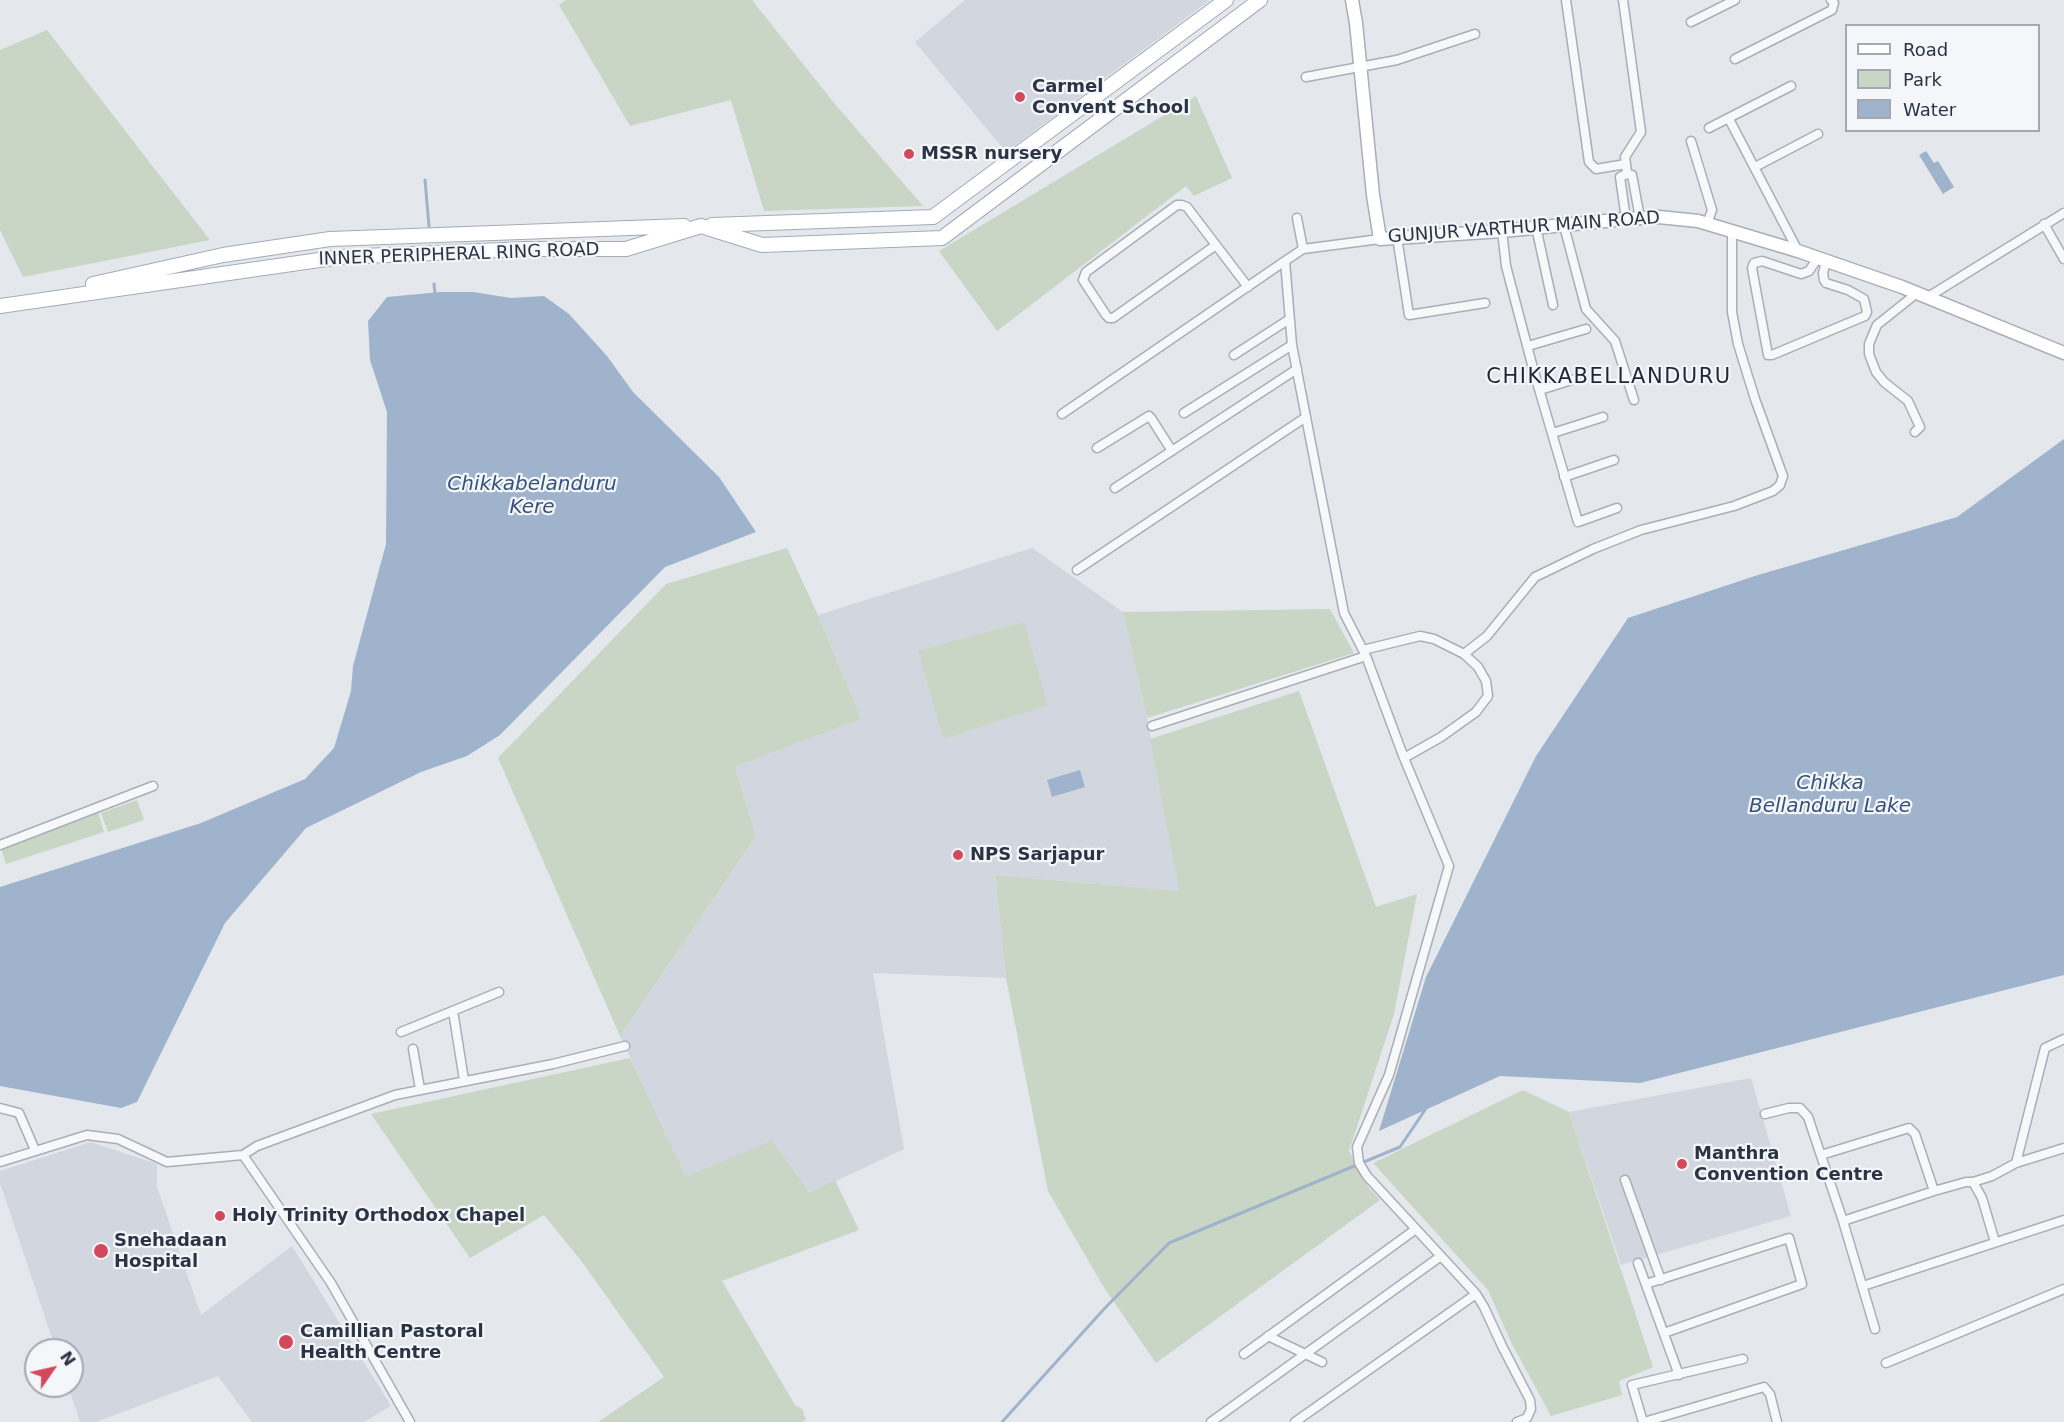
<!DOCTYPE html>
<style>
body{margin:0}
#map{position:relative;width:2064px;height:1422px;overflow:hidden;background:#e4e7ec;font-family:"DejaVu Sans",sans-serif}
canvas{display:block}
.legend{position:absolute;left:1845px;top:24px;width:195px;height:108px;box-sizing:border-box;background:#f4f6f9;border:2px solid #a4a8b1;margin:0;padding:8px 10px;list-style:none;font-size:18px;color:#2b3445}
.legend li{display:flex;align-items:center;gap:12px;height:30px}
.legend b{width:30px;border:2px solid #a4a8b1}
.north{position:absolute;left:24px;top:1338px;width:60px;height:60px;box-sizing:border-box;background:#f4f6f9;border:2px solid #a4a8b1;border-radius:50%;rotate:56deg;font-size:16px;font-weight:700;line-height:24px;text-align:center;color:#2b3445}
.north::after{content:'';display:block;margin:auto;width:21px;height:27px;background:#d1495b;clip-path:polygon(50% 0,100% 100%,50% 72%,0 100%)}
</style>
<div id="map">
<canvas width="2064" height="1422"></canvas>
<ul class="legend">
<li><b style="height:8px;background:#fff"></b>Road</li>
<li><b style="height:16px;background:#c9d6c5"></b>Park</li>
<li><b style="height:16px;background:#9fb4cc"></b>Water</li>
</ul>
<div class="north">N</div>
</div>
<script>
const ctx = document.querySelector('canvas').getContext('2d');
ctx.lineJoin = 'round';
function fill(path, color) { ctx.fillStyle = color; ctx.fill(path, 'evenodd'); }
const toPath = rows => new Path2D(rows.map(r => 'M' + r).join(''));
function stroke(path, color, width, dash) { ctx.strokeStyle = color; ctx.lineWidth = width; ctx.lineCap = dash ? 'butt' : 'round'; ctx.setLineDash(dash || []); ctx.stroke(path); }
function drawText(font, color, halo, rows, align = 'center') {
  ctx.font = font + ' "DejaVu Sans",sans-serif'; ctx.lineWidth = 4.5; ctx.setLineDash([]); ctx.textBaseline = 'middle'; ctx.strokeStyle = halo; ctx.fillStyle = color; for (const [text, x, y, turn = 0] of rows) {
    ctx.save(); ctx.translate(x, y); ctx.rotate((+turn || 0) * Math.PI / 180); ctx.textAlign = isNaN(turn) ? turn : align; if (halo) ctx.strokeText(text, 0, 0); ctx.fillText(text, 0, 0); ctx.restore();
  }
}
fill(toPath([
 [965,0,1210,0,1006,152,915,42],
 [1032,548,1123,612,1147,718,1179,891,995,875,1006,978,873,973,904,1149,810,1193,772,1140,686,1178,620,1036,756,836,735,767,861,719,818,615],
 [1751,1078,1791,1216,1621,1265,1569,1112],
 [91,1142,157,1164,157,1187,201,1315,292,1246,391,1406,364,1422,252,1422,218,1376,96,1422,80,1422,68,1386,72,1386,72,1350,56,1350,0,1183,0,1171]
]), '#d2d6de');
fill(toPath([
 [566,0,752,0,834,103,923,206,764,211,731,100,630,126,559,5],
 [47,30,161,177,210,240,23,277,0,230,0,50],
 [1196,96,1232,178,1194,196,1186,186,997,331,939,251],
 [787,548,818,615,861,719,735,767,756,836,620,1036,498,758,666,584],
 [1330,609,1354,653,1147,718,1123,612],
 [1024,622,1048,705,943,739,918,651],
 [1299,691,1376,907,1417,894,1394,1014,1349,1151,1369,1188,1380,1200,1156,1363,1103,1286,1048,1191,1006,978,995,875,1179,891,1150,739],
 [137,800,144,820,108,832,101,813],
 [98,812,104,832,6,864,0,845],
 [630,1058,686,1177,772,1140,810,1193,835,1180,859,1230,722,1281,795,1405,802,1409,806,1420,802,1422,598,1422,664,1377,582,1262,544,1215,470,1258,371,1114],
 [1523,1090,1569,1112,1653,1367,1619,1381,1622,1395,1551,1416,1511,1342,1488,1290,1373,1163]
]), '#c9d6c5');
fill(toPath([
 [1926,151,1934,163,1938,161,1954,187,1943,194,1919,155],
 [440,292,473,292,511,298,544,296,569,314,607,356,633,392,719,477,756,532,665,567,500,735,467,756,421,772,306,828,225,923,137,1102,121,1108,0,1086,0,887,201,823,305,779,334,748,351,691,353,666,386,544,387,412,370,360,368,321,387,297],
 [2064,439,2064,975,1640,1083,1500,1076,1379,1131,1426,977,1536,756,1628,618,1758,575,1957,517],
 [1080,770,1085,787,1052,797,1047,780]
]), '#9fb4cc');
stroke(toPath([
 [425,180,429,226],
 [434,284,435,294],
 [1002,1422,1104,1309,1169,1243,1400,1147,1425,1110]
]), '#9fb4cc', 3);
const minor = toPath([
 [1566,0,1589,162,1596,169,1626,164,1625,157,1641,132,1623,0],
 [1691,22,1735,0],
 [1735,59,1832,10,1834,3,1831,0],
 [1306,77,1397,60,1475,34],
 [1729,119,1798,251],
 [1709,128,1791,86],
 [1691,141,1712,210,1707,224],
 [1626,164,1627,174,1632,175,1640,218],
 [1755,167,1818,134],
 [1297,218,1303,249],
 [1626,219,1620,177,1627,174],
 [2044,224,2064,259],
 [1564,226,1586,309,1615,341,1634,400],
 [1536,227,1553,305],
 [1502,231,1506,266,1534,372,1578,522,1617,508],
 [1397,237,1409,315,1485,303],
 [1380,239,1303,249,1285,261,1292,345,1344,613,1366,656,1404,758,1449,866,1389,1075,1357,1147,1359,1163,1367,1176,1476,1294,1484,1307,1502,1346,1530,1400,1531,1409,1527,1418,1517,1422],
 [1216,245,1113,318,1109,318,1106,315,1083,280,1086,272,1177,205,1182,205,1187,207,1248,287],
 [1817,259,1809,271,1801,274,1762,261,1754,263,1752,268,1768,355,1772,355,1865,316,1867,312,1864,299,1848,290,1826,283,1824,280,1823,273,1826,262],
 [1928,297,2064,213],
 [1528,346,1586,329],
 [1234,355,1288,320],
 [1540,390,1575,379],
 [1184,413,1292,345],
 [1062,414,1285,261],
 [1915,432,1920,427,1908,401,1884,382,1876,372,1869,354,1869,344,1877,325,1917,293],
 [1553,433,1603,417],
 [1097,448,1149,416,1151,418,1172,451],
 [1564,477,1614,460],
 [1115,488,1297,369],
 [1077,570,1306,417],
 [1363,650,1420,636,1434,639,1464,654,1478,667,1486,681,1488,696,1476,712,1441,737,1404,758],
 [1464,654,1487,636,1535,577,1593,549,1641,530,1734,506,1773,491,1780,485,1783,476,1755,399,1738,344,1732,312,1732,232],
 [1152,726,1366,656],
 [0,845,153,786],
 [453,1011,464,1080],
 [401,1032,499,992],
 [413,1049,420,1089],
 [0,1108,19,1113,35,1150],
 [1765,1114,1789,1108,1800,1108,1808,1117,1843,1221,1875,1329],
 [243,1155,331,1283,410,1422],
 [1821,1155,1909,1128,1915,1134,1934,1191],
 [0,1162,87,1135,118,1139,167,1162,243,1155,257,1146,395,1095,553,1064,625,1046],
 [2016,1163,2045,1048,2064,1039],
 [1625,1180,1661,1280],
 [1973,1182,1982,1198,1995,1242],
 [1843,1221,1934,1191,1966,1182,1973,1182,1992,1176,2016,1163,2064,1148],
 [1638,1263,1679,1375],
 [1646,1284,1789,1238,1802,1284,1664,1333],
 [1863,1286,2064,1220],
 [1268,1336,1322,1362],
 [1244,1354,1416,1229],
 [1886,1363,2064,1289],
 [1211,1422,1441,1256],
 [1295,1422,1476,1294],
 [1643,1422,1632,1385,1743,1359],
 [1644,1422,1764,1387,1770,1394,1777,1422]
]);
const secondary = toPath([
 [1352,0,1356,23,1373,195,1380,239,1502,231,1626,219,1659,217,1698,221,1798,251,1902,287,2064,353]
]);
const primary = toPath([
 [712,225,933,217,1226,0],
 [93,284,223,255,330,239,684,226],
 [0,306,340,257,526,249,626,249,701,226,762,245,942,238,1260,0]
]);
stroke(minor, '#a9aeb7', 11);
stroke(secondary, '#a9aeb7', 15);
stroke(primary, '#a3abb8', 16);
stroke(minor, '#f7f8fa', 8);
stroke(secondary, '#fff', 12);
stroke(primary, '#fff', 14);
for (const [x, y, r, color] of [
 [1020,97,6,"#d1495b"],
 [909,154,6,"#d1495b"],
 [958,855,6,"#d1495b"],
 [1682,1164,6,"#d1495b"],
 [220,1216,6,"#d1495b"],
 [101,1251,8,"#d1495b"],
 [286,1342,8,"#d1495b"]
]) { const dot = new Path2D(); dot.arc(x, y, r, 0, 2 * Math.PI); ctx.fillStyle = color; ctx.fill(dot); stroke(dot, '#f4f6f9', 2); }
drawText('bold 18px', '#2b3445', '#f4f6f9', [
 ["Carmel",1032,87],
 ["Convent School",1032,108],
 ["MSSR nursery",921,154],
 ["NPS Sarjapur",970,855],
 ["Manthra",1694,1154],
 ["Convention Centre",1694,1175],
 ["Holy Trinity Orthodox Chapel",232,1216],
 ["Snehadaan",114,1241],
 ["Hospital",114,1262],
 ["Camillian Pastoral",300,1332],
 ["Health Centre",300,1353]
], 'left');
drawText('18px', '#2b3445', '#f4f6f9', [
 ["GUNJUR VARTHUR MAIN ROAD",1524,228,-4],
 ["INNER PERIPHERAL RING ROAD",459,255,-2]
]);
drawText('italic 20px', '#34527a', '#f4f6f9', [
 ["Chikkabelanduru",532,485],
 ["Kere",532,508],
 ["Chikka",1830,784],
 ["Bellanduru Lake",1830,807]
]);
ctx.letterSpacing = '1.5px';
drawText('21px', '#1d2536', '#f4f6f9', [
 ["CHIKKABELLANDURU",1609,378]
]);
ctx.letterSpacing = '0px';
</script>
